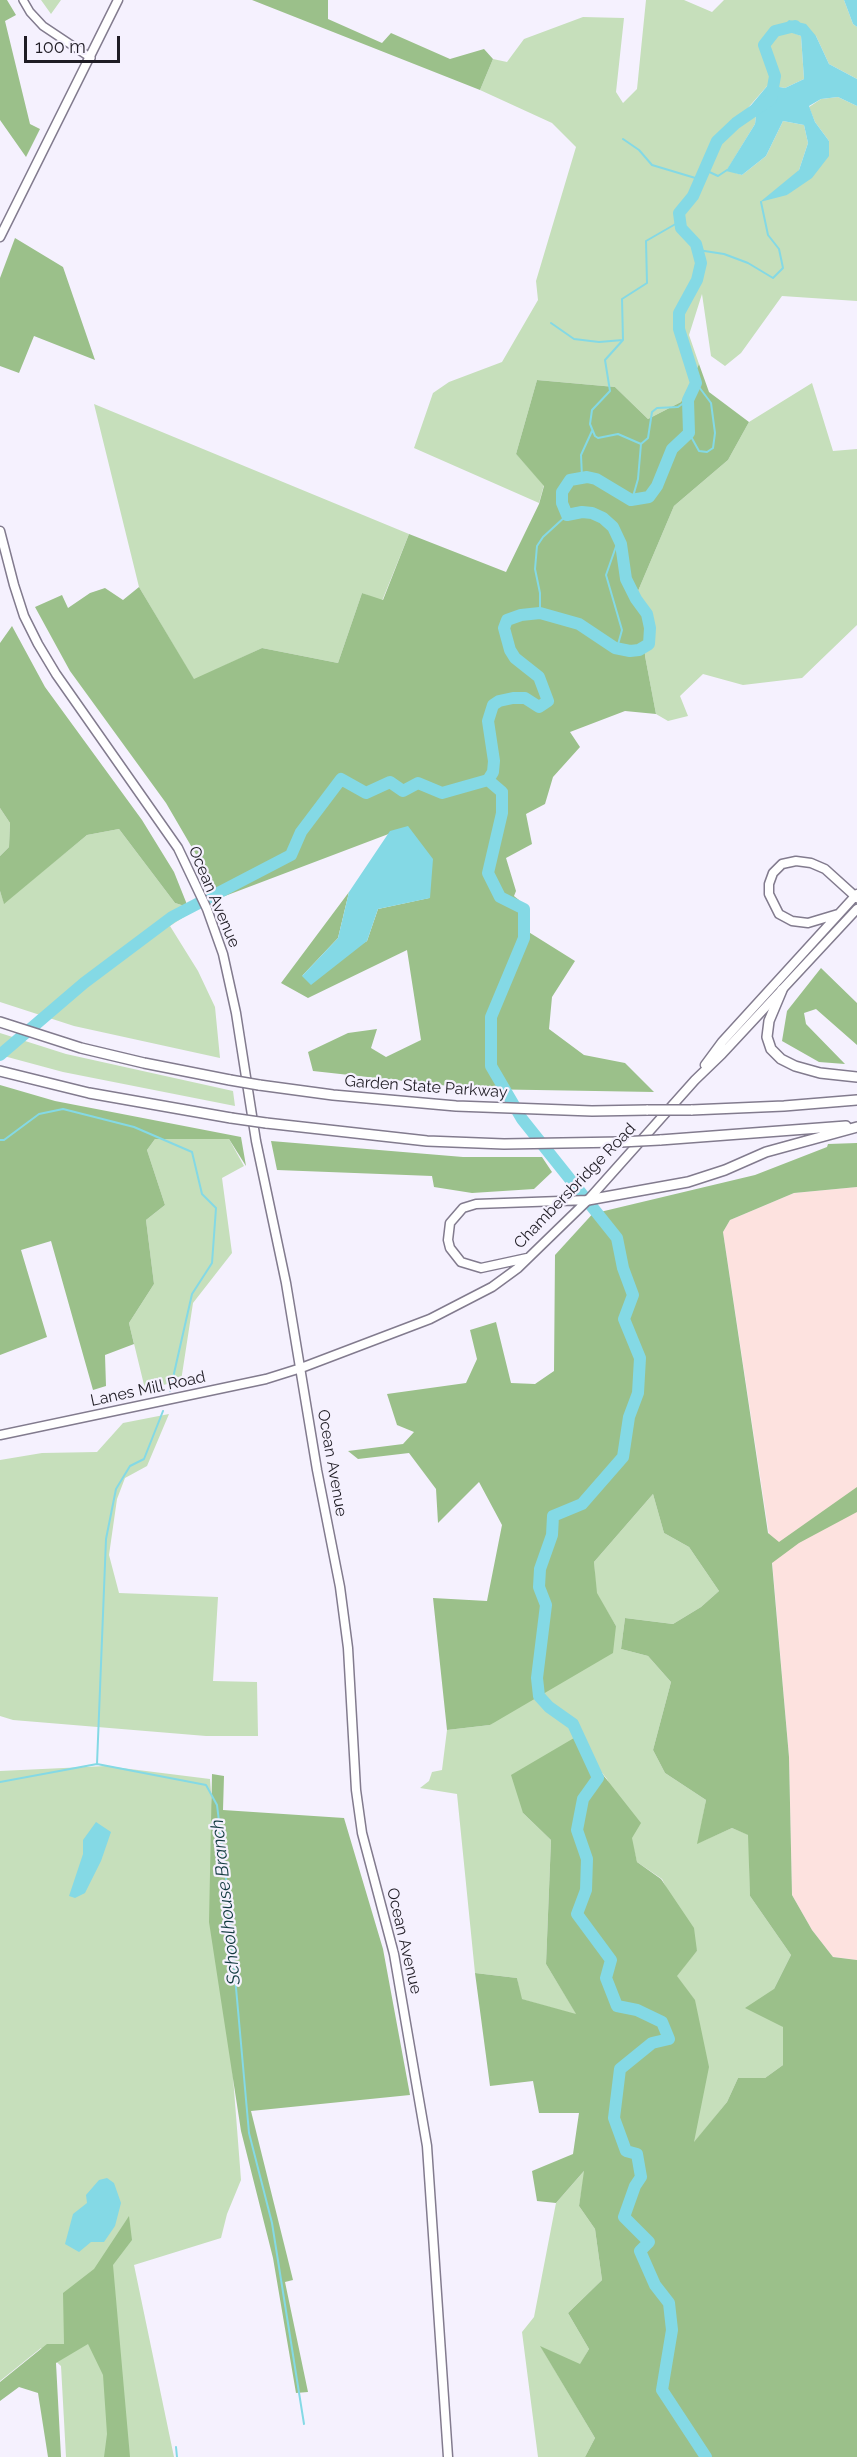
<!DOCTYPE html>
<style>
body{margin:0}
#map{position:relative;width:857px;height:2457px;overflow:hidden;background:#f5f1fe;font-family:Raleway,sans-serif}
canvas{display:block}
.scale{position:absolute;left:24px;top:36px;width:96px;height:27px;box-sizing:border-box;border:3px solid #1f1c24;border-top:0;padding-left:8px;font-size:18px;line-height:21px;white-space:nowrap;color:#1f1c24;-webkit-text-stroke:4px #f5f1fe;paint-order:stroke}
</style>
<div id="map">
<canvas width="857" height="2457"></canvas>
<div class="scale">100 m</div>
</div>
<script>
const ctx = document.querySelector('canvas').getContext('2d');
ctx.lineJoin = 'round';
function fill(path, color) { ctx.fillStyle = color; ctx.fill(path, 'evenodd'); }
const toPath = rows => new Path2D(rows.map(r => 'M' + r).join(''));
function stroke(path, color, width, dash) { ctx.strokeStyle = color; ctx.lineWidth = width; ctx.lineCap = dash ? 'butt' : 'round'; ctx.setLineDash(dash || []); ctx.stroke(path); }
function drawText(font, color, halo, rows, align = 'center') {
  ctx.font = font + ' Raleway,sans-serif'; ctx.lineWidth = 4.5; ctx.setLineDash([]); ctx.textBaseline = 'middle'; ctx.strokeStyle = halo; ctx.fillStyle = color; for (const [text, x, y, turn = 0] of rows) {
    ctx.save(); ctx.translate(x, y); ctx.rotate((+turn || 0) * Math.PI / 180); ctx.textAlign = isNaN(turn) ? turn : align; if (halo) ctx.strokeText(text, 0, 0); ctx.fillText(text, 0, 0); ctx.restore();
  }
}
fill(toPath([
 [857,1187,857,1960,833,1957,812,1930,792,1895,789,1757,771,1548,723,1232,730,1220,794,1193]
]), '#fde2df');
fill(toPath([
 [41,0,61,0,51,14],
 [646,0,684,0,712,12,724,0,844,0,853,24,857,27,857,79,829,64,816,36,789,31,801,36,804,79,785,88,768,85,747,109,756,116,755,124,727,170,742,175,766,156,783,121,804,125,808,143,799,170,787,195,829,141,815,122,809,107,821,99,838,97,857,106,857,301,782,296,741,353,725,366,711,356,702,294,689,335,699,364,681,402,648,419,615,387,537,380,516,454,544,485,539,503,414,448,433,393,449,382,502,362,538,300,536,281,576,147,552,123,480,90,493,59,507,62,524,39,583,17,624,18,616,92,623,103,637,89],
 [812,383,833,451,857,449,857,625,802,678,743,685,703,674,680,696,688,716,668,721,656,714,645,656,644,625,638,591,674,506,728,460,749,422],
 [94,404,409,534,382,601,362,593,338,663,262,648,194,680,139,587],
 [0,808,10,823,9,847,0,856],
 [119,829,175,903,188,907,190,913,170,926,198,971,215,1007,220,1058,74,1026,0,1002,0,891,4,903,87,835],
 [0,1033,66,1054,233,1091,235,1106,63,1072,0,1055],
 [155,1139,229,1139,244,1166,222,1178,232,1253,193,1303,181,1381,145,1389,129,1323,154,1284,146,1220,165,1205,147,1150],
 [169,1414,147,1466,125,1478,117,1499,109,1555,119,1593,218,1597,213,1681,257,1682,258,1736,206,1736,13,1720,0,1716,0,1460,42,1453,97,1452,123,1423],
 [653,1494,664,1533,689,1547,719,1591,701,1607,673,1624,625,1618,621,1649,648,1656,671,1682,653,1750,665,1773,706,1800,698,1843,732,1828,749,1835,750,1896,791,1955,774,1989,783,2027,783,2065,765,2078,738,2078,727,2102,694,2143,695,2001,676,1976,697,1951,662,1879,637,1862,631,1838,607,1779,574,1738,523,1813,551,1840,546,1964,577,2015,521,1999,517,1978,475,1973,457,1794,420,1788,429,1781,432,1772,442,1770,447,1730,490,1725,616,1626,596,1593,594,1562],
 [106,1766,210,1779,241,2180,227,2214,221,2238,134,2265,174,2457,66,2457,61,2366,41,2348,0,2381,0,1771],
 [585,2170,579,2206,595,2229,602,2280,568,2313,589,2349,580,2365,541,2347,595,2438,585,2457,538,2457,522,2332,534,2317,556,2203]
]), '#c6dfbb');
fill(toPath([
 [0,0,7,0,16,15,5,21,30,124,40,129,26,157,0,120],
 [252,0,328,0,328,19,382,43,391,33,450,59,484,49,493,59,480,90],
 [15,238,63,267,95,360,34,336,19,373,0,366,0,278],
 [699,364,709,392,749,422,728,460,674,506,638,591,644,625,645,656,656,714,625,711,570,732,580,747,553,777,545,804,526,814,532,844,506,858,516,891,514,896,519,900,527,931,575,961,552,997,549,1029,584,1055,625,1063,654,1092,477,1089,313,1071,308,1052,348,1033,377,1029,371,1048,386,1057,421,1040,407,950,308,998,281,983,349,892,338,938,302,976,367,941,378,909,429,898,407,827,217,899,208,875,166,803,70,671,35,607,62,595,68,608,90,593,105,588,123,600,139,587,194,679,262,648,338,663,362,593,383,600,409,534,506,572,539,504,544,486,516,454,537,380,615,387,648,419,681,402],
 [12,626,45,687,142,820,174,872,188,907,175,903,119,829,87,835,4,904,0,891,0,856,9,847,10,823,0,808,0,643],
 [821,968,857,1003,857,1045,816,1009,804,1013,806,1024,845,1064,819,1062,782,1041,787,1011],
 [0,1085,55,1101,241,1137,246,1166,229,1139,155,1139,147,1150,165,1205,146,1220,154,1284,129,1323,134,1344,105,1355,106,1386,93,1390,51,1241,21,1250,47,1337,0,1355],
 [271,1141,463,1157,542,1157,552,1172,534,1189,472,1193,434,1187,432,1176,277,1170],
 [857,1143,857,1187,794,1193,730,1220,723,1232,768,1533,779,1542,857,1487,857,1512,799,1543,772,1563,789,1757,792,1895,812,1930,833,1957,857,1960,857,2457,585,2457,595,2438,540,2346,580,2364,589,2349,568,2313,602,2280,595,2229,579,2206,584,2171,556,2203,537,2201,532,2171,573,2154,579,2113,539,2113,533,2081,490,2086,475,1973,517,1978,522,1999,576,2014,546,1964,551,1840,523,1813,511,1775,574,1738,641,1823,632,1838,637,1862,661,1879,694,1928,697,1951,677,1976,695,2000,709,2067,694,2142,727,2102,738,2078,765,2078,783,2065,783,2027,745,2008,774,1989,791,1955,750,1896,748,1835,732,1828,697,1844,706,1800,665,1773,653,1750,671,1682,648,1656,621,1649,625,1618,673,1624,701,1607,719,1591,689,1547,664,1533,653,1494,594,1562,597,1593,616,1626,613,1653,490,1725,447,1730,433,1598,487,1601,502,1525,479,1482,438,1523,436,1489,409,1453,358,1459,348,1451,403,1444,414,1432,397,1425,387,1394,466,1383,477,1359,470,1330,496,1322,511,1383,535,1384,554,1371,555,1255,597,1209,600,1212,755,1175,827,1147,828,1144],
 [212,1774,224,1776,223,1810,344,1818,383,1949,410,2095,251,2111,293,2280,285,2282,308,2392,296,2393,273,2258,241,2131,209,1922],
 [129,2216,132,2240,113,2265,130,2457,104,2457,107,2434,103,2375,88,2344,56,2363,61,2457,48,2457,38,2393,19,2387,0,2401,0,2382,47,2344,64,2344,63,2293,94,2269]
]), '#9bc08a');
fill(toPath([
 [844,0,857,0,857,27,853,24],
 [789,20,806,24,816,36,829,64,857,79,857,106,838,97,821,99,809,106,815,122,829,141,829,156,812,178,787,195,760,202,799,170,808,143,804,125,783,121,766,156,742,175,726,171,755,124,756,116,747,110,768,85,785,88,804,79,801,36,780,29],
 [408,826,433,859,430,898,378,909,367,941,311,985,302,976,338,938,349,892,390,831],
 [96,1822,111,1832,101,1861,85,1893,75,1898,69,1896,83,1854,83,1840],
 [107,2178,114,2183,121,2203,115,2226,104,2242,91,2242,79,2252,65,2244,73,2214,87,2203,86,2195,99,2180]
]), '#84d9e5');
stroke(toPath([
 [623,139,639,150,652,165,702,180],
 [705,170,718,176,727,170],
 [698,250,724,254,748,263,773,278,783,268,779,249,768,235,761,202],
 [551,323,574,339,599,342,623,340,622,299,647,283,646,241,679,222],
 [623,340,605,360,610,391,592,410,590,424,595,436,598,438,618,434,641,444],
 [689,433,699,451,707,452,713,448,715,433,711,403,696,383],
 [582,477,581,455,592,431],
 [632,500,638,479,641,444,648,438,652,412,657,408,678,407,688,400],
 [540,613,540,593,535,569,537,546,543,537,567,515],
 [617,648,622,630,606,575,619,538],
 [0,1140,4,1140,39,1114,63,1109,134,1127,192,1152,202,1194,216,1208,212,1263,192,1294,170,1391],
 [163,1411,144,1459,130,1466,116,1489,106,1539,97,1764,206,1785,217,1805,227,1887,249,2133,272,2223,304,2424],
 [0,1782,97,1764],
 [176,2447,177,2457]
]), '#84d9e5', 2);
stroke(toPath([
 [488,780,502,792,502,813,488,873,500,897,524,909,524,938,491,1017,491,1066,522,1119,617,1238,623,1268,633,1295,624,1319,640,1358,638,1393,629,1417,623,1457,582,1504,553,1516,552,1535,540,1569,539,1587,546,1605,537,1678,539,1696,549,1707,573,1724,598,1778,583,1799,577,1830,587,1859,586,1890,577,1914,611,1960,606,1978,617,2006,637,2010,662,2022,669,2039,652,2043,620,2069,614,2118,626,2151,637,2154,641,2177,635,2186,624,2217,649,2242,640,2251,655,2285,669,2303,672,2330,662,2390,706,2457],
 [488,780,493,772,494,761,488,721,493,705,499,701,513,698,525,698,539,707,548,701,539,677,515,658,510,650,504,628,507,620,521,615,540,613,579,624,615,648,630,651,639,650,649,644,650,628,647,614,636,599,626,579,621,544,613,527,603,518,592,513,582,512,567,515,562,503,562,492,570,480,587,477,596,479,631,500,649,497,657,486,672,449,689,433,688,400,696,383,679,329,679,313,697,280,701,263,696,244,681,228,679,213,693,196,717,141,736,123,771,99,775,76,764,45,775,31,795,26],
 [0,1055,84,983,172,917,291,855,301,832,341,779,366,793,390,782,403,791,418,783,442,793,488,780]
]), '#84d9e5', 12);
const secondary = toPath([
 [23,0,30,12,43,26,91,58]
]);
const primary = toPath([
 [0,237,118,0],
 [0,531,14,585,24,616,38,644,56,674,178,848,207,909,223,954,236,1013,256,1141,286,1283,317,1470,340,1587,348,1648,356,1790,362,1833,394,1954,427,2146,448,2457],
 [838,914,808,923,792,921,779,914,769,894,769,884,773,873,782,864,796,861,811,863,825,869,857,898],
 [705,1065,722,1042,857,894],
 [527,1258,481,1268,461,1262,450,1248,448,1240,450,1223,463,1208,476,1204,588,1200],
 [0,1435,266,1379,301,1368,430,1319,492,1287,518,1268,588,1200,695,1080,722,1054,857,909]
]);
const highway = toPath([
 [782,990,769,1021,767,1037,771,1049,781,1059,795,1066,820,1073,857,1077],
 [0,1022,81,1048,144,1063,230,1080],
 [0,1071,89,1093,231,1118],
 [259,1085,333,1095,456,1106,592,1111,648,1110],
 [691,1110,784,1106,857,1100],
 [266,1123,427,1141,504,1144,621,1142],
 [660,1140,846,1126],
 [588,1200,688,1182,725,1170,766,1152,857,1127]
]);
stroke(secondary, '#827b8e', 10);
stroke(primary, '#827b8e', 11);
stroke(highway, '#827b8e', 12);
stroke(secondary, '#fff', 7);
stroke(primary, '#fff', 8);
stroke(highway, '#fff', 9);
const highwayBridge = toPath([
 [230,1080,259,1085],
 [648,1110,691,1110],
 [231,1118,266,1123],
 [621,1142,660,1140]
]);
stroke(highwayBridge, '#827b8e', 12, []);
stroke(highwayBridge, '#fff', 9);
drawText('16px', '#1f1c24', '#f5f1fe', [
 ["Ocean Avenue",214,897,67],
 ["Garden State Parkway",426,1087,4],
 ["Chambersbridge Road",575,1186,-46],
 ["Lanes Mill Road",148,1389,-12],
 ["Ocean Avenue",332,1463,80],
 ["Ocean Avenue",404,1941,77]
]);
drawText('italic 18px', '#123b40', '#f5f1fe', [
 ["Schoolhouse Branch",226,1902,-96]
]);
</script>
